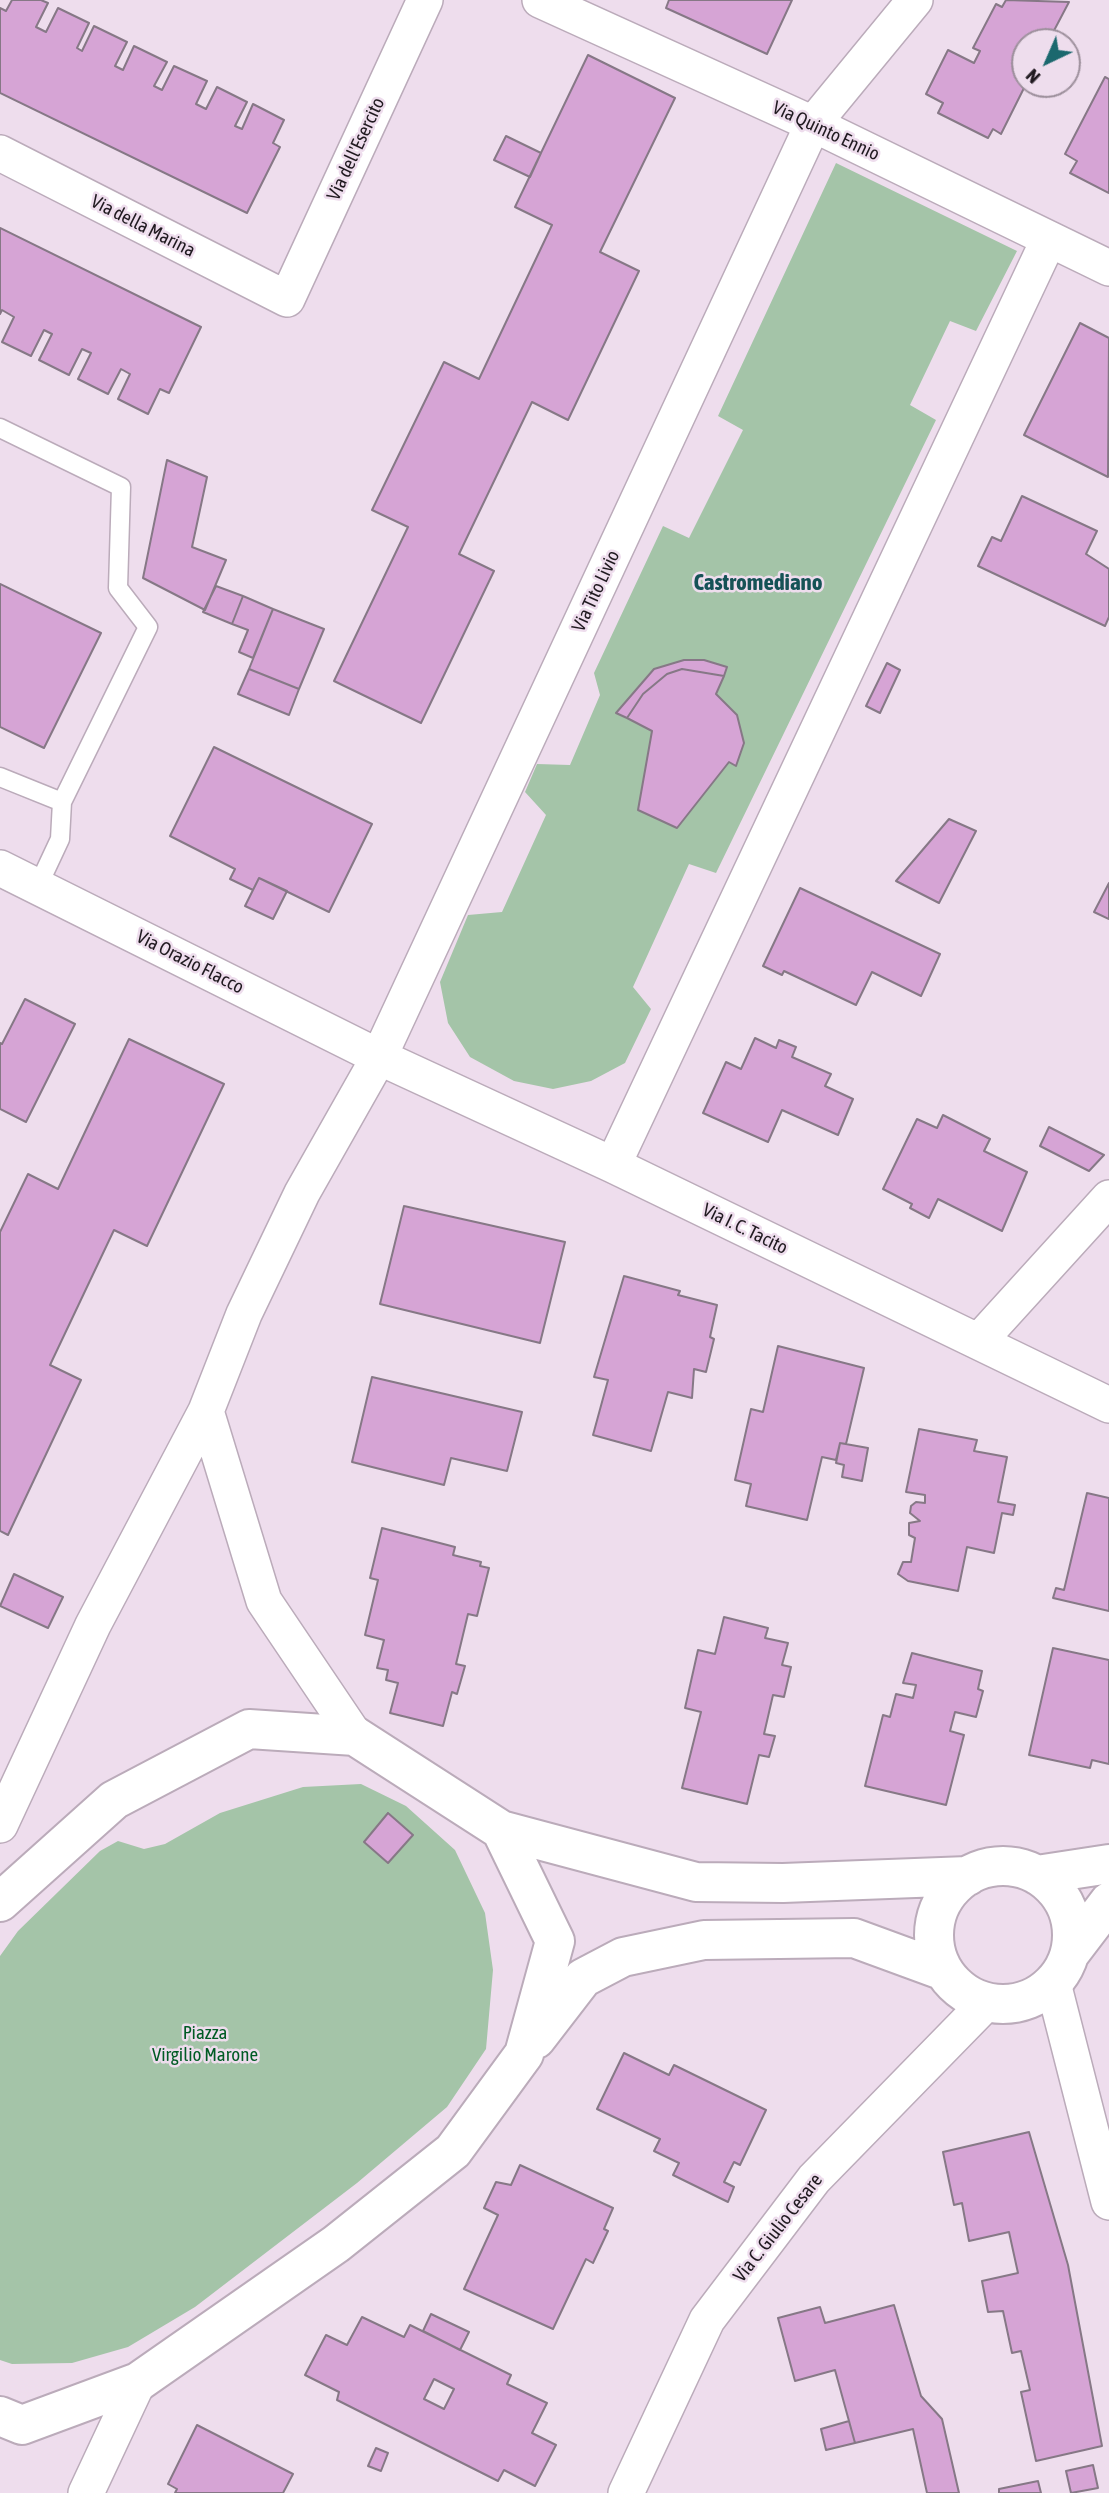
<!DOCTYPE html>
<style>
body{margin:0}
#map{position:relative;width:1109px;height:2493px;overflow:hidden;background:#eedded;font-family:"Asap Condensed",sans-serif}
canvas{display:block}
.north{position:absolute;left:1011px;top:28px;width:70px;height:70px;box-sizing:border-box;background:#eedded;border:2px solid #9c8f9b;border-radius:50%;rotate:224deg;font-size:19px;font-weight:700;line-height:28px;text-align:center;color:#201a20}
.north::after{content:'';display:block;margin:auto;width:24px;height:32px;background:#1b686e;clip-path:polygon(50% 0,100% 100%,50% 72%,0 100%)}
</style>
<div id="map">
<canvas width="1109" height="2493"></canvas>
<div class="north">N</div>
</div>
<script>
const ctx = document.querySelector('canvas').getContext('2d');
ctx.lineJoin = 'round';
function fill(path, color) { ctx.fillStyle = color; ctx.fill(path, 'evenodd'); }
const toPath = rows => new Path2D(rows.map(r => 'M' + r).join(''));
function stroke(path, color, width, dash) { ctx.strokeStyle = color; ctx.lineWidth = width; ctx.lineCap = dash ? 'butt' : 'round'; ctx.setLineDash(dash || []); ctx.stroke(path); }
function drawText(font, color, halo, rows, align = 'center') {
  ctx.font = font + ' "Asap Condensed",sans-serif'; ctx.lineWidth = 5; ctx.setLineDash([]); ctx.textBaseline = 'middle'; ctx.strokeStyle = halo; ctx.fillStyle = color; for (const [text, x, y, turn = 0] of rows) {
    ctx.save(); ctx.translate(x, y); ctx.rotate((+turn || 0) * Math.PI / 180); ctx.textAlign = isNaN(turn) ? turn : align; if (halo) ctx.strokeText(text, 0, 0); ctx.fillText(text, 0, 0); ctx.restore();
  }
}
fill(toPath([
 [836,163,1017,251,976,331,950,321,910,405,936,420,716,873,689,864,633,987,651,1009,625,1063,591,1081,553,1089,514,1081,470,1057,448,1023,440,982,468,915,502,912,546,815,525,792,537,764,570,765,600,695,594,673,663,526,689,538,743,430,718,416],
 [361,1784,406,1806,455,1850,485,1913,493,1970,486,2049,447,2107,357,2183,195,2307,128,2347,72,2363,12,2364,0,2360,0,1956,18,1931,100,1851,118,1841,144,1849,165,1844,220,1813,303,1787]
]), '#a4c4a8');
const building = toPath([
 [12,0,41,0,48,3,36,27,46,32,58,8,89,23,77,48,82,51,94,26,127,42,115,66,123,70,134,46,167,62,154,86,162,90,174,66,207,81,196,104,206,109,217,87,247,102,235,126,242,129,253,104,284,120,273,143,280,147,247,213,0,93,0,8,6,11,12,0],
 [669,0,792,0,767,54,666,8,669,0],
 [1006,0,1069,2,1048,42,1025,42,1026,84,1001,134,993,129,988,138,938,113,943,103,926,94,948,50,974,63,980,51,973,48,996,4,1002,7,1006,0],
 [588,55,675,98,600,252,639,271,568,420,532,402,459,554,494,571,421,723,334,681,408,527,372,510,444,362,479,379,552,225,515,207,588,55],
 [1105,77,1109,79,1109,193,1070,173,1077,161,1065,154,1105,77],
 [506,136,541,153,530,177,494,160,506,136],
 [0,228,201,327,169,393,160,389,148,414,118,399,130,374,121,369,108,394,78,379,91,353,82,349,69,375,39,360,52,334,44,330,31,356,2,342,14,317,2,310,0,314,0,228],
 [1080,323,1109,338,1108,477,1024,435,1080,323],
 [167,460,207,477,192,547,226,560,205,610,143,578,167,460],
 [1022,496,1097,531,1086,554,1109,569,1109,617,1105,626,978,566,992,537,1001,541,1022,496],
 [0,584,101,633,44,748,0,727,0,584],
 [216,586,243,596,232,624,203,612,216,586],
 [243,596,273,609,253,658,239,652,248,630,232,624,243,596],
 [273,609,324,629,299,689,249,669,273,609],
 [684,660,704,660,727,667,724,676,682,669,667,674,643,694,627,718,616,713,654,669,684,660],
 [887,663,900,670,880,713,866,706,887,663],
 [249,669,299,689,289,715,238,694,249,669],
 [682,669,724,676,716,694,737,715,744,743,736,766,729,762,677,828,638,810,652,731,627,718,643,694,667,674,682,669],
 [214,747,372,824,329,912,259,878,253,890,230,879,235,869,170,836,214,747],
 [949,819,976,831,939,903,896,881,949,819],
 [259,878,287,891,273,919,245,906,259,878],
 [1109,883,1109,919,1094,912,1109,883],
 [800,888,940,954,921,996,872,972,856,1005,784,971,782,975,763,966,800,888],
 [25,999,75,1024,26,1122,0,1109,0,1043,2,1044,25,999],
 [755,1038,776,1048,779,1040,796,1047,792,1057,831,1074,825,1086,853,1099,838,1135,782,1110,768,1142,703,1113,726,1062,741,1069,755,1038],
 [129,1039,224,1084,147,1246,114,1230,50,1365,81,1380,8,1535,0,1531,0,1232,28,1174,58,1189,129,1039],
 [943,1115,990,1139,984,1151,1027,1172,1002,1231,938,1199,929,1218,910,1208,912,1204,883,1189,917,1119,937,1128,943,1115],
 [1049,1127,1104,1155,1089,1171,1040,1146,1049,1127],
 [404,1206,565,1242,540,1343,380,1304,404,1206],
 [624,1276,680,1291,678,1295,717,1305,710,1337,714,1339,706,1372,694,1369,692,1398,668,1392,651,1451,593,1435,608,1380,594,1377,624,1276],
 [778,1346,864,1368,846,1444,840,1443,836,1460,822,1457,807,1520,746,1506,751,1484,735,1480,751,1409,763,1412,778,1346],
 [372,1377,522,1412,507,1471,451,1458,444,1485,352,1462,372,1377],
 [919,1429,977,1440,974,1451,1007,1457,998,1502,1015,1505,1013,1515,1002,1513,994,1553,967,1547,958,1591,908,1581,898,1574,903,1562,911,1562,915,1538,909,1535,909,1523,920,1521,910,1513,911,1506,916,1502,925,1503,925,1495,906,1492,919,1429],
 [840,1443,868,1448,862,1481,842,1477,844,1465,836,1463,840,1443],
 [1087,1493,1109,1498,1109,1611,1053,1598,1056,1588,1064,1590,1087,1493],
 [382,1528,455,1547,453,1555,481,1562,480,1566,489,1568,477,1616,468,1614,456,1664,465,1666,457,1694,452,1692,443,1726,390,1713,398,1683,386,1680,388,1670,377,1668,384,1640,365,1635,378,1580,370,1578,382,1528],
 [14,1574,63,1597,48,1628,0,1606,14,1574],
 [724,1617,768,1628,765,1638,788,1643,782,1665,791,1667,784,1697,773,1695,764,1734,775,1736,769,1757,759,1755,747,1804,682,1788,701,1712,685,1708,698,1650,715,1654,724,1617],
 [1053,1648,1109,1660,1109,1764,1092,1760,1090,1768,1029,1755,1053,1648],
 [912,1653,982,1671,978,1689,983,1691,976,1717,955,1712,950,1731,964,1735,946,1805,865,1786,883,1715,890,1717,896,1694,913,1698,916,1685,903,1683,912,1653],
 [388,1813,413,1835,388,1863,364,1842,388,1813],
 [624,2053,669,2075,674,2065,766,2110,740,2165,734,2162,724,2182,734,2187,728,2202,673,2175,679,2163,654,2151,660,2139,597,2109,624,2053],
 [1029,2132,1068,2265,1102,2446,1036,2461,1021,2392,1030,2390,1021,2351,1012,2353,1003,2311,988,2312,982,2281,1018,2273,1009,2232,969,2241,962,2203,954,2205,943,2152,1029,2132],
 [520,2165,613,2208,604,2229,608,2231,593,2263,586,2259,553,2329,464,2289,498,2215,484,2208,496,2182,511,2185,520,2165],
 [894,2305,921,2396,942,2419,959,2493,927,2493,913,2429,855,2443,835,2370,795,2381,778,2318,820,2307,825,2323,894,2305],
 [431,2314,469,2332,460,2350,423,2331,431,2314],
 [362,2317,404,2337,410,2325,511,2375,507,2384,547,2403,532,2433,556,2445,535,2486,504,2470,498,2481,337,2400,339,2392,305,2375,326,2335,347,2345,362,2317],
 [434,2379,454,2389,444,2409,424,2399,434,2379],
 [849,2421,855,2443,826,2450,821,2429,849,2421],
 [197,2425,293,2474,283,2493,175,2493,177,2489,168,2484,197,2425],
 [376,2448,388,2453,381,2471,368,2466,376,2448],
 [1093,2465,1098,2488,1071,2493,1066,2471,1093,2465],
 [1038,2481,1041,2493,999,2493,999,2489,1038,2481]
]);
fill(building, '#d6a4d5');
stroke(building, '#867886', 2);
const service = toPath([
 [0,428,121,487,118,588,148,627,62,802,60,839,38,886],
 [0,777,62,802]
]);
const minor = toPath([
 [540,0,813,124,1109,268],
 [0,153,287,299,425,0],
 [0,868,379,1057,613,1165,1109,1405],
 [613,1165,1049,239],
 [979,1341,1109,1198],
 [206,1411,264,1601,355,1736],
 [0,1825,93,1625,206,1411,244,1314,302,1193,379,1057,813,124,915,0],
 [1053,1983,1109,2202],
 [86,2493,138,2382],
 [626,2493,707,2320,814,2179,987,2002]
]);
const tertiary = toPath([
 [501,1830,696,1882,783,1883,968,1876],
 '934 1935a69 69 0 1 1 138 0a69 69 0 1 1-138 0Z',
 [1037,1875,1109,1864],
 [0,1902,114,1800,249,1729,355,1736,501,1830,555,1941,524,2054,453,2151,336,2244,138,2382,22,2425,0,2416],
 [1071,1952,1109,1902],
 [536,2039,583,1978,623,1957,704,1940,854,1938,944,1971]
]);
stroke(service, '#bbabba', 21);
stroke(minor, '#bbabba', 38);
stroke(tertiary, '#bbabba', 42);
stroke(service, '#fff', 18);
stroke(minor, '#fff', 35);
stroke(tertiary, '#fff', 38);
drawText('19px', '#201a20', '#eedded', [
 ["Via Quinto Ennio",826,131,25],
 ["Via dell'Esercito",356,149,-65],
 ["Via della Marina",143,226,27],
 ["Via Tito Livio",596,591,-65],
 ["Via Orazio Flacco",190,962,27],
 ["Via I. C. Tacito",745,1229,26],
 ["Via C. Giulio Cesare",778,2228,-52]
]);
drawText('19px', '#005b24', '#eedded', [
 ["Piazza",205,2033],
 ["Virgilio Marone",205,2055]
]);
drawText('bold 23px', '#155256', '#eedded', [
 ["Castromediano",758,583]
]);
</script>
